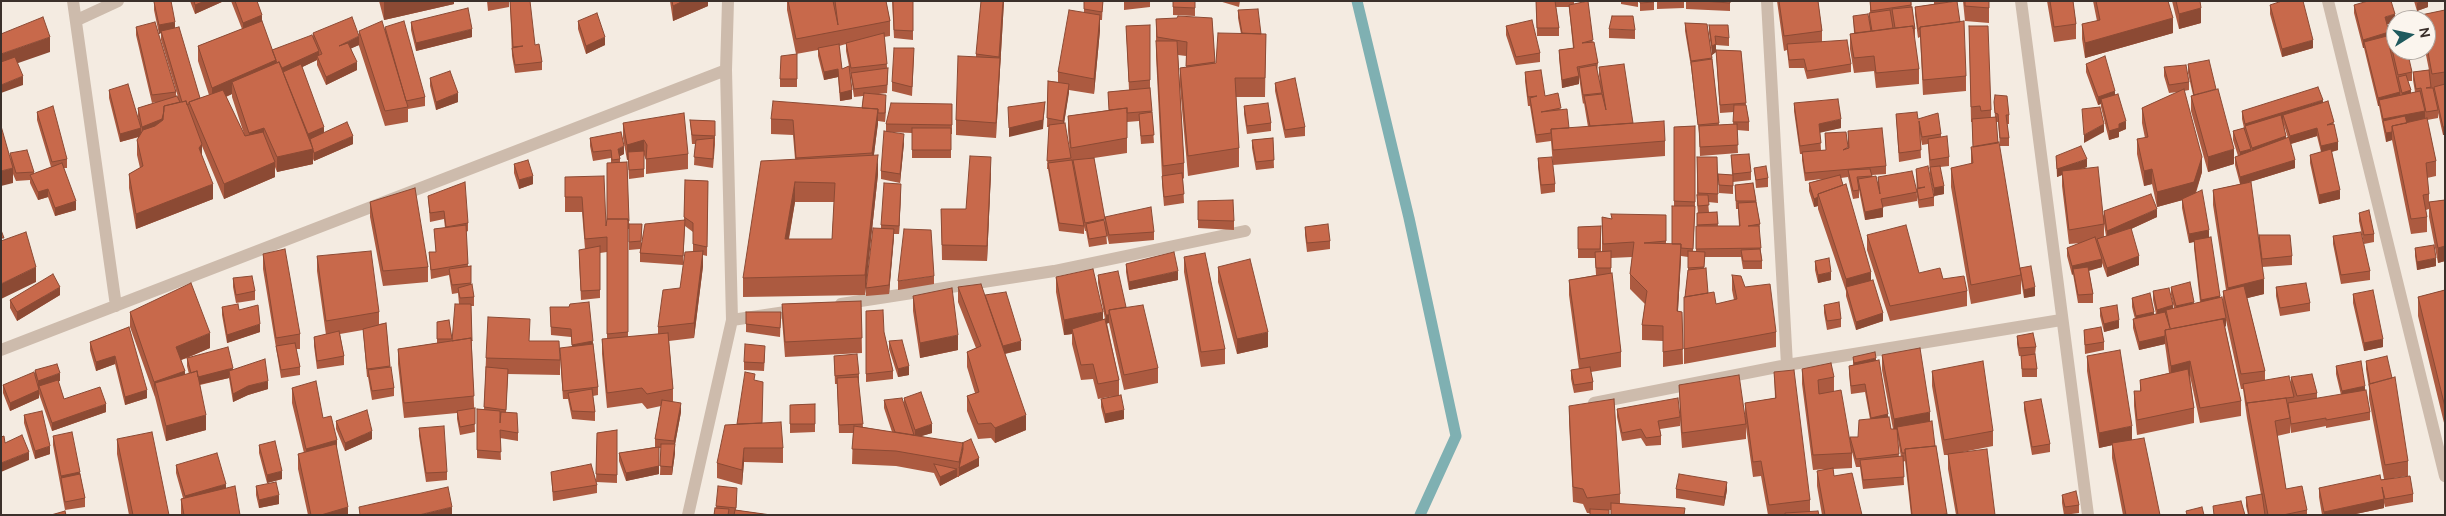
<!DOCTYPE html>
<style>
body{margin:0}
#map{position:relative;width:2446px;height:516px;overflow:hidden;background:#f4ebe1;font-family:Ubuntu,sans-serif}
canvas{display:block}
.frame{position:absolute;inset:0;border:2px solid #3b302b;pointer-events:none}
.north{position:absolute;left:2386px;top:10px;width:50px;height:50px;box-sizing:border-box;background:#fbf5ee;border:1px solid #aea6a0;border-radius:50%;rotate:80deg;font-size:14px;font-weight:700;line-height:20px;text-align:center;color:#3b302b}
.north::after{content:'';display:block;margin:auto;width:18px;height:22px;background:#1f5a5e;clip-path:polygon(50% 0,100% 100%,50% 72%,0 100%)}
</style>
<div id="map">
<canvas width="2446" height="516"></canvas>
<div class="frame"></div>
<div class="north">N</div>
</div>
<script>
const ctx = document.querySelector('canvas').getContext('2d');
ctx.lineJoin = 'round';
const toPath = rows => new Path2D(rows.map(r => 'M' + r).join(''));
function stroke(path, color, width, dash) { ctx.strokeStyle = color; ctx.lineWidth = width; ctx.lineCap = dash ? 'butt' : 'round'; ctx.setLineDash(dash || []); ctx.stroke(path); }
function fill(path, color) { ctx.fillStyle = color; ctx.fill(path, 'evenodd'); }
stroke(toPath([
 [1357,1,1409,218,1456,436,1420,515]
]), '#7fb0b2', 11);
stroke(toPath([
 [73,1,116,306],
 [1767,1,1787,365],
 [2021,1,2088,515],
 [2328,1,2445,476],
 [77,20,118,1],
 [841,304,1054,271,1245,231],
 [732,320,799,310],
 [1,350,726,70],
 [1594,403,1787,365,2061,320],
 [688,515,732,320,726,70,728,1]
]), '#cdbbac', 12);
fill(toPath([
 [190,1,224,1,195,14],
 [231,1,257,1,262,22,272,50,313,37,313,33,359,45,351,48,357,70,326,85,317,65,317,60,302,67,324,133,353,144,314,161,313,159,313,164,277,172,275,167,275,177,224,199,202,146,202,156,213,199,136,229,129,188,129,174,140,168,137,155,137,140,139,137,120,142,109,98,109,90,139,122,138,117,138,108,157,102,152,103,136,35,136,27,176,92,176,96,178,97,161,40,161,33,159,34,154,10,154,2,175,28,200,98,209,95,198,61,198,46,242,29],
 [232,94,232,97,244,134,226,97],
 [379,1,454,1,454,4,384,20],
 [487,1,509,1,509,7,488,11],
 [510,1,535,45,542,62,542,70,515,73,512,56],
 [670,1,708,1,708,6,673,21],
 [787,1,886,1,890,21,890,36,884,37,888,76,887,93,879,94,886,103,885,122,878,121,874,155,878,174,865,295,743,297,743,278,795,159,793,135,771,134,771,119,862,108,863,96,854,97,850,71,852,99,840,101,838,77,824,80,818,56,818,50,796,54,787,10],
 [846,44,846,51,849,66,842,69,839,46],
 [795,202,834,202,832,239,789,239],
 [892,1,913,1,913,40,894,38],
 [1004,1,996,138,956,135,956,120,976,57,976,54],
 [1103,1,1102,20,1100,20,1100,30,1094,94,1069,90,1064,124,1070,154,1068,131,1068,116,1109,110,1108,92,1129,90,1126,26,1150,25,1150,88,1154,143,1141,144,1139,121,1127,122,1127,153,1094,158,1105,224,1105,217,1154,232,1154,240,1109,244,1106,231,1107,244,1089,247,1086,231,1085,231,1084,227,1084,234,1059,231,1048,169,1047,169,1049,127,1047,127,1048,81,1058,82,1058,72,1084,12,1084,9],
 [1124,1,1150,1,1150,7,1124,10],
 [1173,1,1195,1,1195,16,1173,15],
 [1219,1,1240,1,1239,7],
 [1536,1,1574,1,1574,4,1593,42,1598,63,1597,72,1600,84,1599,75,1599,67,1633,123,1665,141,1665,156,1553,165,1551,141,1536,143,1530,106,1528,106,1525,81,1525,72,1545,96,1561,110,1569,128,1588,127,1584,103,1583,104,1579,77,1579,84,1562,88,1559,58,1559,50,1573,48,1569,7,1556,7,1559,28,1559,36,1537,36],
 [1621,1,1638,1,1638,7,1621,4],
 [1640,1,1654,1,1654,10,1640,11],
 [1657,1,1684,1,1684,8,1657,9],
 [1686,1,1730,1,1730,11,1686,9],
 [1777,1,1818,1,1822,31,1822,42,1851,64,1851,72,1807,79,1804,68,1789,68,1787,50,1784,51],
 [1911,1,1915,29,1915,38,1914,38,1919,69,1919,84,1876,88,1874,71,1854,73,1850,49,1850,34,1854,33,1853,16,1869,20,1869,13,1870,13,1870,2],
 [1934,1,1948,1,1966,76,1966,91,1923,95,1920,37,1918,38,1915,15,1915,7,1934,4],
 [1963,1,1989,1,1989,23,1965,21],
 [2047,1,2073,1,2076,24,2076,39,2054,42],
 [2093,1,2168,1,2173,33,2085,58,2082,39,2082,24,2097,21],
 [2172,1,2200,1,2201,23,2179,29],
 [2414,1,2428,1,2428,7,2417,11],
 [2270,5,2313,48,2282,57,2270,14],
 [2354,5,2395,22,2387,24,2389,36,2412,72,2412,81,2408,81,2411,93,2415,92,2413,80,2413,72,2429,70,2425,50,2426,50,2426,20,2421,20,2421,15,2445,10,2445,135,2443,135,2438,113,2438,118,2427,120,2436,161,2436,176,2427,178,2429,194,2429,209,2426,210,2427,217,2427,232,2411,234,2392,140,2386,142,2379,106,2378,106,2364,48,2363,48,2354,13],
 [1238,10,1261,34,1266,34,1265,97,1236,97,1239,148,1239,167,1188,176,1180,87,1180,68,1186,67,1186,56,1178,55,1184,163,1184,178,1183,179,1184,203,1164,206,1162,184,1162,176,1156,56,1156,19,1212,18,1215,63,1216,63,1241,34,1238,18],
 [578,21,605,45,586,54,578,29],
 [411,22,472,37,416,51,411,30],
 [1685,23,1707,24,1712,59,1719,125,1733,124,1734,112,1720,113,1716,52,1712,55,1709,33,1709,25,1729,38,1729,46,1716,45,1716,50,1741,51,1746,105,1749,122,1749,131,1737,130,1738,153,1700,156,1699,133,1691,67,1685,31],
 [1506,26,1540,53,1540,62,1516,65,1506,35],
 [1969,26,1991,110,1991,117,1995,117,1994,102,2009,115,2009,124,2007,124,2009,138,2009,146,2000,146,1998,122,1996,122,1998,143,2020,271,2035,296,2024,298,2021,280,2021,294,1971,304,1951,187,1951,168,1971,164,1971,147,1973,147,1972,122,1971,122],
 [385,27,425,97,425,106,408,109,408,122,385,126,359,46,359,31,385,31],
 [1609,29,1635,30,1635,39,1609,38],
 [797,54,797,87,780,87,780,79],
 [914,56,912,96,892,91,892,82],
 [2086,64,2115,94,2126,129,2119,132,2119,137,2109,140,2101,107,2101,104,2098,105,2086,72],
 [2188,64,2234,164,2208,172,2191,111,2191,96,2193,95,2188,73],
 [2164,67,2189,82,2189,90,2184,91,2202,172,2196,193,2209,237,2220,297,2223,305,2223,291,2226,290,2213,205,2213,190,2240,184,2235,165,2235,157,2238,156,2233,140,2233,131,2244,128,2242,119,2242,111,2323,103,2328,101,2338,142,2338,150,2332,152,2340,199,2319,204,2310,163,2310,155,2321,152,2317,136,2291,144,2295,168,2249,182,2259,243,2259,235,2292,256,2292,265,2262,267,2264,294,2247,298,2265,371,2265,380,2291,385,2291,377,2317,393,2317,399,2341,395,2336,374,2336,366,2365,391,2370,412,2370,420,2326,428,2326,426,2291,433,2290,425,2290,433,2277,436,2286,489,2307,510,2307,515,2248,515,2246,506,2246,497,2261,495,2247,418,2243,389,2241,389,2224,311,2226,326,2225,327,2241,401,2241,416,2200,423,2190,376,2194,408,2194,423,2137,435,2134,406,2134,391,2140,391,2140,380,2169,373,2165,344,2139,350,2133,328,2133,319,2135,319,2132,307,2132,298,2154,314,2156,314,2153,300,2153,291,2173,309,2174,308,2171,295,2171,287,2194,304,2200,302,2194,248,2194,242,2189,243,2182,208,2182,200,2157,207,2152,184,2144,186,2137,154,2137,139,2145,138,2142,123,2142,108,2178,92,2169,93,2164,76],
 [2284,125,2288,138,2286,138],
 [430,78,458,102,436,110,430,86],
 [1275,83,1305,127,1305,136,1285,138,1275,91],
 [1794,103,1841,128,1820,132,1821,150,1826,150,1825,133,1848,149,1848,131,1886,166,1886,174,1872,175,1872,177,1878,185,1878,177,1917,192,1917,201,1883,207,1883,217,1865,220,1859,190,1859,198,1853,199,1848,177,1841,178,1883,321,1856,330,1846,296,1846,291,1818,209,1818,206,1814,207,1809,191,1809,183,1822,179,1805,181,1802,160,1802,154,1800,154,1794,111],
 [952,104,952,134,951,134,951,158,912,158,912,133,890,132,904,143,900,183,881,179,881,171,886,131,886,124],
 [1244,106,1271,123,1271,131,1247,134,1244,114],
 [37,112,67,159,67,168,64,168,76,210,55,216,48,197,38,200,30,183,30,180,16,181,13,174,13,183,10,155,34,172,34,174,51,167,37,120],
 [1896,114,1918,119,1941,134,1941,137,1949,157,1949,166,1940,167,1944,194,1934,196,1930,176,1928,144,1922,145,1920,134,1921,158,1899,162],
 [690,120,715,121,715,145,713,168,694,165,695,144,692,144],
 [623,123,688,154,688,169,646,174,646,160,644,155,644,177,629,179,628,159,627,160,623,138],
 [1695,126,1695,214,1693,251,1696,251,1696,226,1697,226,1697,213,1698,213,1697,203,1697,157,1717,157,1718,203,1708,202,1709,212,1717,212,1718,226,1739,226,1738,209,1736,209,1735,185,1753,183,1760,224,1759,233,1761,252,1762,261,1762,269,1743,269,1741,257,1705,257,1704,268,1708,293,1716,304,1734,300,1732,290,1732,275,1745,287,1776,332,1776,347,1684,364,1684,297,1685,297,1688,270,1688,257,1681,256,1678,311,1682,312,1683,364,1663,367,1663,341,1642,340,1642,325,1645,304,1630,289,1630,274,1632,257,1611,258,1611,273,1621,352,1621,367,1591,372,1593,382,1593,390,1574,393,1571,379,1571,370,1579,369,1569,295,1569,280,1596,275,1595,258,1578,258,1578,227,1601,226,1601,252,1602,252,1602,217,1611,219,1666,215,1666,244,1672,244,1674,206,1674,127],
 [590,138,624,154,620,156,620,162,627,162,629,224,642,224,641,243,684,220,685,180,708,181,707,256,703,255,703,266,694,338,669,341,673,389,673,402,681,412,675,444,675,453,672,475,660,475,661,448,659,448,659,474,626,481,619,461,619,453,655,447,655,439,661,406,647,409,642,403,607,408,602,354,602,339,607,339,607,252,600,253,600,298,581,300,579,258,585,249,582,212,565,212,565,177,606,226,611,163,611,158,593,161,590,146],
 [685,226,693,232,693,251,680,288,658,327,658,334,628,337,628,229,629,229,629,250,640,249,640,262,683,265],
 [1273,138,1274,168,1256,170,1252,148,1252,140],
 [1731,155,1751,172,1751,180,1733,182,1733,194,1719,193,1718,174,1732,175],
 [2056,156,2087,167,2081,169,2104,216,2104,211,2157,217,2131,229,2139,265,2107,277,2102,263,2102,267,2089,271,2093,294,2093,303,2078,303,2073,274,2072,275,2067,256,2067,248,2081,243,2069,244,2062,186,2062,175,2057,177],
 [2104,224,2106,236,2104,236],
 [1538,158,1555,184,1555,192,1541,194,1538,167],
 [514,164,533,184,519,189,514,173],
 [1754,168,1768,178,1768,187,1756,188],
 [1916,169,1934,197,1934,206,1919,208,1917,197],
 [991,172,987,261,942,260,941,209,966,209],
 [901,192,899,234,894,234,889,294,866,296,866,288,881,228,881,225],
 [428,196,468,223,468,231,466,232,468,266,471,266,471,285,474,297,474,306,471,306,472,350,475,432,460,435,457,419,457,413,404,418,398,364,398,349,437,343,437,322,449,320,452,341,459,304,458,293,452,294,449,275,431,279,429,252,436,252,434,229,445,228,444,219,430,222],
 [2445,200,2445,261,2438,263,2429,217,2429,202],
 [1198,201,1234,221,1234,230,1198,228],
 [370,202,428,267,428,282,383,286,370,217],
 [2359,213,2374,234,2374,242,2364,244,2359,221],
 [1305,227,1330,241,1330,249,1307,252,1305,235],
 [1867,235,1919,273,1943,279,1967,291,1967,306,1890,321,1867,250],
 [2333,236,2370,271,2370,280,2341,284,2333,244],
 [2415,248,2436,266,2417,270,2415,256],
 [263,254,300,334,300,349,296,349,300,367,300,375,281,378,263,269],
 [317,256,379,312,379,324,386,323,390,367,394,388,394,396,372,400,368,377,367,377,363,330,340,334,344,356,344,365,317,369,314,346,314,337,326,335,317,271],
 [1184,257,1225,349,1225,364,1201,367,1184,272],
 [1815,261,1831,280,1818,283,1815,270],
 [1126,264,1178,280,1129,290,1126,272],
 [1218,267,1268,347,1237,354,1218,282],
 [1098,275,1126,307,1158,368,1158,383,1124,390,1109,323,1107,323,1119,380,1119,395,1124,419,1105,423,1101,407,1101,399,1114,396,1098,399,1093,379,1081,380,1072,344,1072,334,1064,335,1056,292,1056,277,1103,319,1105,319,1098,283],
 [934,276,934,284,898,290,898,281],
 [233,278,255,291,255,300,236,303,233,287],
 [958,287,985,296,1021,350,1005,354,1026,430,995,443,991,438,978,439,967,411,967,396,975,393,967,367,967,352,976,348,958,302],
 [2276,287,2310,303,2310,311,2280,316,2276,296],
 [2445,290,2445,427,2418,316,2418,297],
 [2353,294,2383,347,2364,351,2353,303],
 [60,295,17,321,10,308,10,300],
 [913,296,958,350,920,358,913,311],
 [861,301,862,353,785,357,782,319,782,304],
 [1824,305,1841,319,1841,327,1827,330,1824,313],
 [222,307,239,310,260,332,227,343,222,315],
 [550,307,569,307,593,344,598,387,598,395,593,396,595,412,595,421,572,419,568,399,563,399,560,357,572,347,571,337,551,335],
 [2100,308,2119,328,2104,332,2100,316],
 [866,311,884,332,893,371,893,379,866,382],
 [130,312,210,348,187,358,233,370,268,389,248,395,233,402,229,378,200,385,206,430,166,441,155,397,130,327],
 [187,358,187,366,189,374,185,374,181,360],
 [746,312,781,312,780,337,746,332],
 [129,327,147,398,125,405,115,364,96,371,90,350,90,342],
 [2084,330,2104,342,2104,350,2085,354],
 [2017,336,2036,347,2035,355,2037,369,2037,377,2022,377,2021,356,2022,356,2019,356,2017,344],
 [529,341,560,360,560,375,508,374,506,413,518,433,518,441,500,438,501,460,477,458,477,409,484,409,486,358],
 [889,341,909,375,898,377,889,349],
 [765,354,764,371,744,370,744,362],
 [1882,355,1930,421,1935,446,1936,446,1947,515,1911,515,1905,461,1903,462,1904,485,1863,489,1860,467,1856,467,1851,448,1852,453,1852,468,1833,469,1834,476,1862,515,1822,515,1817,486,1817,471,1826,469,1813,470,1802,384,1802,369,1834,377,1834,391,1850,445,1850,437,1858,437,1870,419,1865,392,1851,394,1849,374,1849,366,1853,365,1853,357,1876,361,1888,418,1891,429,1893,429,1882,370],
 [1897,434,1901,457,1899,457],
 [834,356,859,374,859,383,858,383,863,427,892,432,884,408,884,400,904,405,904,398,932,433,921,436,979,466,959,476,959,477,957,477,940,486,934,473,896,466,852,464,853,433,839,433,837,384,835,384],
 [2087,356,2132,440,2160,515,2123,515,2112,458,2112,445,2099,448,2087,371],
 [2366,361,2408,461,2408,476,2394,478,2413,494,2413,502,2385,507,2384,503,2384,508,2351,515,2322,515,2319,497,2319,488,2384,479,2369,399,2369,388,2366,369],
 [35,370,60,381,58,381,64,399,106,412,52,431,39,394,39,398,10,411,3,393,3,385,35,375],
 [1932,371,1993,431,1993,446,1963,452,1995,515,1956,515,1948,469,1948,455,1944,455,1932,386],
 [1774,372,1810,500,1810,512,1819,515,1768,515,1761,476,1753,477,1746,427,1746,439,1682,448,1680,420,1680,426,1660,429,1661,436,1661,445,1646,446,1641,438,1622,441,1617,417,1617,409,1680,415,1679,385,1745,416,1745,403,1775,398],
 [754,380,762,423,783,448,783,463,744,462,742,485,717,478,717,463,737,424],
 [292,388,323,418,337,450,348,515,308,515,298,469,298,454,304,453,292,403],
 [2024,402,2050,444,2050,452,2032,455,2024,410],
 [815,404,815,432,790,433,790,405],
 [1569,406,1620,494,1620,504,1685,515,1611,510,1609,510,1609,515,1587,513,1583,504,1573,502,1569,421],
 [24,415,50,454,35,459,24,423],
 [336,421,372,439,345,451,336,429],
 [419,428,447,472,447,480,426,482,419,436],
 [617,430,617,483,596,482,597,433],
 [53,436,80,474,85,498,85,507,65,510,53,445],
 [117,439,169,515,129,515,117,454],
 [259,445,282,479,267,483,259,453],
 [176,465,226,489,240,515,181,515,181,499,183,498,176,473],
 [551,472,597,485,597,493,553,501],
 [256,486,279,504,259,508,256,495],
 [1676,489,1727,490,1724,506,1676,498],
 [2062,495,2079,505,2079,513,2064,515,2062,503],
 [737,496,736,510,771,515,714,515,716,506]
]), '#ac5a40');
fill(toPath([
 [205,1,224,1,195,14,195,5],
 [384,1,454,1,454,4,384,20],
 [683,1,708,1,708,6,673,21,673,6],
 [1003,1,1004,1,996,138,999,57],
 [2421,1,2428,1,2428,7,2417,11,2417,3],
 [2201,8,2201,23,2179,29,2179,14],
 [2395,14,2395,22,2385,25,2385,17],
 [262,15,262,23,243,31,243,23],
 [1100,15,1100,30,1094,94,1094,79],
 [2173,18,2173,33,2085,58,2085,43],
 [175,22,175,30,161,31,161,33,159,34,159,25],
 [472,29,472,37,416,51,416,43],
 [2389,32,2389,40,2366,47,2364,42,2364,48,2363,48,2363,40],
 [359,36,359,45,339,54,339,46],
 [50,37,50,52,1,69,1,54],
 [605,37,605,45,586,54,586,46],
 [2313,40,2313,48,2282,57,2282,49],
 [1716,44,1716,52,1712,55,1712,46],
 [319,51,319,59,317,56,317,60,284,76,280,69],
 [276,60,276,75,232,82,232,94,212,102,212,88],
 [357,62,357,70,326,85,326,77],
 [838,69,838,77,824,80,824,72],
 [23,76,23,85,1,93,1,85],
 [1579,76,1579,84,1562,88,1562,80],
 [1069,84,1069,93,1063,129,1063,121],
 [852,90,852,99,840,101,840,93],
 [2411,90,2411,98,2402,101,2402,93],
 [2115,91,2115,99,2101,99,2101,104,2098,105,2098,97],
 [2400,92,2400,100,2379,100,2379,106,2378,106,2378,98],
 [458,93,458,102,436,110,436,102],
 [886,95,886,103,885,122,885,113],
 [2323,100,2323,108,2283,115,2283,120,2247,132,2245,124],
 [1045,102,1043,129,1009,137,1009,128],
 [182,106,142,136,142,127,164,111],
 [878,109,878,124,872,168,872,153],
 [2425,111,2425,119,2385,127,2383,121,2383,128,2383,119],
 [1841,119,1841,128,1819,133,1819,124],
 [2126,121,2126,129,2119,132,2119,137,2109,140,2109,131,2119,124],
 [2104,124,2104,132,2084,143,2084,135],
 [324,127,324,135,308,142,308,134],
 [2443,127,2445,127,2445,135,2443,135],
 [141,128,141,136,120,142,120,134],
 [264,128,264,143,249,148,249,133],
 [2317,128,2317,136,2290,144,2290,136],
 [2392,132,2392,140,2386,142,2386,133],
 [904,134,904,143,900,183,900,174],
 [353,136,353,144,314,161,314,153],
 [2286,136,2286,144,2252,156,2252,148],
 [644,140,644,155,627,160,627,145],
 [2338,142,2338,150,2321,154,2321,146],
 [202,144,202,159,199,148],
 [624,146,624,154,618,157,618,149],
 [313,149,313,164,277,172,277,157],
 [2234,149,2234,164,2208,172,2208,157],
 [2251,149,2251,157,2240,161,2240,152],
 [878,155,878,174,865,295,865,275],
 [991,157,991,172,987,261,987,246],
 [2202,157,2202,172,2194,197,2157,207,2157,192],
 [2087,159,2087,167,2062,175,2062,171,2062,175,2057,177,2057,169],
 [2295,160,2295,168,2240,185,2240,177],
 [275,162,275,177,224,199,224,184],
 [13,168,13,183,1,186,1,171],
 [2152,169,2152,184,2144,186,2144,171],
 [533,176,533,184,519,189,519,180],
 [795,182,795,202,785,259,785,239],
 [213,184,213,199,136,229,136,214],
 [901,184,901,192,899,234,899,226],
 [1944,186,1944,194,1934,196,1934,188],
 [48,189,48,197,38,200,38,192],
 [2340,190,2340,199,2319,204,2319,195],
 [1818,197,1818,206,1814,207,1814,199],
 [76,201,76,210,55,216,55,208],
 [1883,208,1883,217,1865,220,1865,212],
 [2157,209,2157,217,2107,240,2107,231],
 [894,229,894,238,889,294,889,285],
 [2209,230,2209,238,2189,243,2189,234],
 [1681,244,1681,259,1677,326,1677,311],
 [2445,246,2445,261,2438,263,2438,248],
 [703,251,703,266,694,338,694,323],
 [2139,256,2139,265,2107,277,2107,268],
 [2436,258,2436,266,2417,270,2417,262],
 [2102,259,2102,267,2074,274,2073,269,2073,274,2072,275,2072,266],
 [36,267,36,282,1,299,1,284],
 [1178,271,1178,280,1129,290,1129,282],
 [1831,272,1831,280,1818,283,1818,275],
 [1871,272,1871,287,1846,290,1846,279],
 [2264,279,2264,294,2228,303,2228,288],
 [60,287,60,295,17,321,17,312],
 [2035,287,2035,296,2024,298,2024,290],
 [2220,296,2220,304,2201,308,2201,300],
 [2194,302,2194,310,2176,314,2176,306],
 [2173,305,2173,314,2166,310,2166,316,2157,318,2157,310],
 [1103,312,1103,327,1072,329,1072,334,1064,335,1064,320],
 [2154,312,2154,320,2136,325,2136,316],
 [1883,313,1883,321,1856,330,1856,322],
 [1106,315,1109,315,1109,323,1106,324],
 [2226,318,2226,326,2170,339,2165,335],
 [2119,320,2119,328,2104,332,2104,324],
 [260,324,260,332,227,343,227,335],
 [1268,332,1268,347,1237,354,1237,339],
 [210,333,210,348,176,362,176,347],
 [958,335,958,350,920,358,920,343],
 [2165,336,2165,344,2139,350,2139,342],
 [2383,339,2383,347,2364,351,2364,343],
 [593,341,593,349,572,354,572,345],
 [1021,341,1021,350,1003,354,1003,346],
 [115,356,115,364,96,371,96,362],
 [1876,358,1876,367,1854,371,1854,363],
 [2190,361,2190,376,2171,381,2171,366],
 [909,366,909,375,898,377,898,369],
 [233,368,233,377,229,371,229,378,192,386,192,378],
 [185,371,185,386,155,383,154,397,154,382],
 [60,373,60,381,40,388,39,386,39,389,38,389,38,381],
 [268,381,268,389,248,395,233,402,233,394,248,386],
 [2365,386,2365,394,2342,399,2342,391],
 [39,390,39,398,10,411,10,403],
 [147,390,147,398,125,405,125,397],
 [681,403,681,412,674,450,674,441],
 [106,404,106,412,52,431,52,423],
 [1124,410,1124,419,1105,423,1105,414],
 [1930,412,1930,427,1897,427,1897,434,1894,434,1894,419],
 [1888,414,1888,422,1871,426,1871,418],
 [206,415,206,430,166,441,166,426],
 [1026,415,1026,430,995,443,995,428],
 [932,424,932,433,915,438,915,430],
 [2132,426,2132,441,2099,448,2099,433],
 [372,431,372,439,345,451,345,443],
 [337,440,337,455,306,464,306,449],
 [963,443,979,458,979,466,959,476,959,477,959,462],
 [675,444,675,453,672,475,672,467],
 [50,446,50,454,35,459,35,451],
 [744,448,744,462,742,485,742,470],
 [29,452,29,460,1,472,1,463],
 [659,466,659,474,626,481,626,473],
 [957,469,957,477,940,486,940,477],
 [282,471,282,479,267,483,267,475],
 [80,472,80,480,61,480,61,476],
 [1727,482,1727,490,1724,506,1724,497],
 [226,484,226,492,185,504,185,496],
 [279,495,279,504,259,508,259,500],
 [2384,499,2384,508,2351,515,2324,515,2324,512],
 [348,507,348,515,321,515],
 [452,507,452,515,419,515]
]), '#8c4a34');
const building = toPath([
 [155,1,171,1,175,22,159,25,154,2,155,1],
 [194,1,205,1,195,5,194,1],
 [235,1,257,1,262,15,243,23,235,1],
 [510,1,530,1,535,45,539,44,542,62,515,65,512,48,523,46,513,47,510,1],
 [672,1,683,1,673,6,672,1],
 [788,1,833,1,838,25,835,1,886,1,890,21,796,39,788,1],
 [893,1,913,1,913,31,894,30,893,1],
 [981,1,1003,1,999,57,976,54,981,1],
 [1084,1,1103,1,1102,12,1084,9,1084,1],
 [1173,1,1195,1,1195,8,1173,7,1173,1],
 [1536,1,1555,1,1559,28,1537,28,1536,1],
 [1588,1,1593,40,1582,43,1594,42,1598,63,1577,67,1579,76,1562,80,1559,50,1574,48,1569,5,1588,1],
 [1640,1,1654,1,1654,2,1640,3,1640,1],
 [1702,1,1730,1,1730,3,1702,1],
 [1779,1,1818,1,1822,31,1784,36,1779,1],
 [1870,1,1911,1,1911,5,1871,11,1870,1],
 [1957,1,1960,22,1920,27,1920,29,1918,29,1915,7,1957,1],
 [1965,1,1989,1,1989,8,1965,6,1965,1],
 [2050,1,2073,1,2076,24,2054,27,2050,1],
 [2096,1,2168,1,2173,18,2085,43,2082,24,2100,20,2096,1],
 [2176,1,2200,1,2201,8,2179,14,2176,1],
 [2282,1,2303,1,2313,40,2282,49,2270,5,2282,1],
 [2368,1,2391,1,2395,14,2385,17,2389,32,2363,40,2354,5,2368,1],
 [1912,7,1915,29,1913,29,1913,26,1895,28,1892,9,1912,7],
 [468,8,472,29,416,43,411,22,468,8],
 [1258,9,1261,34,1242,33,1238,10,1258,9],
 [1069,10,1100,15,1094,79,1058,72,1069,10],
 [1890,10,1893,28,1872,31,1869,13,1890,10],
 [2445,10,2445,72,2432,74,2426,41,2426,20,2422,20,2421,15,2445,10],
 [597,13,605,37,586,46,578,21,597,13],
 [1868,14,1871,31,1855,33,1853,16,1868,14],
 [1178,16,1212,18,1215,62,1186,66,1187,42,1157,37,1156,19,1177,18,1178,16],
 [1612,16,1633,16,1635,30,1609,29,1612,16],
 [43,17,50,37,1,54,1,34,43,17],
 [352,17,359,36,339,46,348,43,357,62,326,77,317,56,322,54,313,33,352,17],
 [1532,20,1540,53,1516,57,1506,26,1532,20],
 [262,21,276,60,212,88,198,46,262,21],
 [382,21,408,107,385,111,359,31,382,21],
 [404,21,425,97,406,101,385,27,404,21],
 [1964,21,1966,76,1923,80,1920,27,1964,21],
 [155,22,176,92,152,95,136,27,155,22],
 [1685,23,1707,24,1712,58,1691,61,1685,23],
 [1150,25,1150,80,1129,82,1126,26,1150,25],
 [1709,25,1728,25,1729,38,1715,36,1716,44,1712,46,1709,25],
 [1913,26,1919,69,1876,73,1874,56,1854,58,1850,34,1913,26],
 [1969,26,1988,26,1991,110,1981,111,1980,106,1971,107,1969,26],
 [179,27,200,98,189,102,189,104,187,105,186,101,182,102,161,31,179,27],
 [884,33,887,64,851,68,846,43,884,33],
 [1218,33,1266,34,1265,78,1235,78,1239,148,1188,156,1180,68,1216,63,1218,33],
 [312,35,319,51,282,68,279,62,277,63,272,50,312,35],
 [2396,35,2396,50,2407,50,2412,72,2398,75,2389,36,2396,35],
 [2387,36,2400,92,2378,98,2364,42,2387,36],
 [1847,40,1851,64,1807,71,1804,59,1789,60,1787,44,1847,40],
 [1156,41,1177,41,1184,163,1163,166,1156,41],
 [839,44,842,69,849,66,852,90,840,93,838,69,824,72,818,48,839,44],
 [894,48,914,48,912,87,892,82,894,48],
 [1716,50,1741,51,1746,103,1720,105,1716,50],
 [797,54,797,79,780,79,781,56,797,54],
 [958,56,1000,58,996,123,956,120,958,56],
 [2105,56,2115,91,2098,97,2086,64,2105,56],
 [15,57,23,76,1,85,1,62,15,57],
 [1712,59,1719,123,1698,125,1691,62,1712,59],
 [2209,60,2216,89,2194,95,2188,64,2209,60],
 [279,62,313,149,277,157,264,128,249,133,232,82,279,62],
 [301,64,324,127,308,134,283,72,301,64],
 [1624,64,1633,123,1590,126,1584,96,1602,94,1606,110,1599,67,1624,64],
 [1596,65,1602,93,1583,95,1579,68,1596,65],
 [2186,65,2189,82,2169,85,2164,67,2186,65],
 [888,68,887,85,854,89,851,73,888,68],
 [1541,70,1545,96,1558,93,1561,108,1541,112,1567,109,1569,128,1551,129,1551,133,1536,135,1530,98,1537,96,1528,97,1525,72,1541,70],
 [2429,70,2431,87,2426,88,2433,88,2438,110,2426,112,2421,88,2416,89,2413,72,2429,70],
 [450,71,458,93,436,102,430,78,450,71],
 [2406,75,2411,90,2402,93,2398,77,2406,75],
 [1295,78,1305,127,1285,130,1275,83,1295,78],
 [1048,81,1069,84,1063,121,1047,118,1048,81],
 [128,84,141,128,120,134,109,90,128,84],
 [2445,84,2445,127,2443,127,2434,87,2445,84],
 [2318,87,2323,100,2245,124,2242,111,2318,87],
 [1150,88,1152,111,1127,113,1127,108,1109,110,1108,92,1150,88],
 [2184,89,2202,157,2194,182,2157,192,2152,169,2144,171,2137,139,2148,137,2142,108,2184,89],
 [2218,89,2234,149,2208,157,2191,96,2218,89],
 [223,90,245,136,263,132,275,162,224,184,189,102,223,90],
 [2420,91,2425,111,2383,119,2379,100,2420,91],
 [864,93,886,95,885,113,878,113,878,109,862,108,864,93],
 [2118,94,2126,121,2119,124,2119,128,2109,131,2101,99,2118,94],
 [1995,95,2007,96,2009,115,2006,115,2009,138,2000,138,1998,114,1995,113,1994,102,1995,95],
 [177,96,180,102,164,106,164,111,162,119,142,127,138,108,177,96],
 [1838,99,1841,119,1819,124,1821,143,1800,146,1794,103,1838,99],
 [186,101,202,144,199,148,213,184,136,214,129,174,143,166,137,140,143,130,155,126,163,120,164,106,186,101],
 [773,101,878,109,872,153,796,158,793,120,771,119,773,101],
 [2328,101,2334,122,2327,125,2334,124,2338,142,2321,146,2317,128,2290,136,2283,115,2328,101],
 [1045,102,1043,120,1009,128,1008,107,1045,102],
 [891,103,952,104,952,125,886,124,891,103],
 [1268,103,1271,123,1247,126,1244,106,1268,103],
 [1734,105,1746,105,1749,122,1733,122,1734,105],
 [53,106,67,159,52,162,37,112,53,106],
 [2100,107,2104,124,2084,135,2082,109,2100,107],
 [1127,108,1127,138,1071,148,1068,116,1127,108],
 [1152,112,1154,135,1141,136,1139,114,1152,112],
 [1917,112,1918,119,1938,113,1941,134,1922,137,1919,121,1921,150,1899,153,1896,114,1917,112],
 [684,113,688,154,646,159,647,145,644,140,627,145,623,123,684,113],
 [2281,115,2286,136,2252,148,2245,126,2281,115],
 [2405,116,2407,123,2392,126,2392,132,2386,133,2383,121,2405,116],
 [1996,117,1998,143,1973,147,1972,119,1996,117],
 [2427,118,2436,161,2426,163,2429,194,2423,195,2427,217,2411,219,2392,126,2427,118],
 [690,120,715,121,715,136,692,135,690,120],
 [1664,121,1665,141,1553,150,1551,129,1664,121],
 [347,122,353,136,314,153,310,139,347,122],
 [1065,123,1071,158,1047,161,1049,125,1065,123],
 [1737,124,1738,145,1700,147,1699,126,1737,124],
 [1,126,13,168,1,171,1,126],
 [1695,126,1695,202,1674,201,1674,127,1695,126],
 [912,128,951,128,951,150,912,150,912,128],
 [1882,128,1886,166,1805,173,1802,152,1826,150,1825,133,1846,132,1848,147,1843,150,1849,148,1848,131,1882,128],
 [2244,128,2251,149,2240,152,2233,131,2244,128],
 [884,131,904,134,900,174,881,171,884,131],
 [621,132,624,146,618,149,620,159,612,160,611,150,593,152,590,138,621,132],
 [1947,136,1949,157,1930,160,1928,139,1947,136],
 [2289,137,2295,160,2240,177,2235,157,2289,137],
 [714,138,713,159,694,157,696,140,714,138],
 [1273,138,1274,160,1256,162,1252,140,1273,138],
 [1999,142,2021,275,1971,285,1951,168,1973,163,1971,147,1999,142],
 [2081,146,2087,159,2057,169,2056,156,2081,146],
 [2331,149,2340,190,2319,195,2310,155,2331,149],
 [27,150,34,172,16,173,10,153,27,150],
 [644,151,644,169,629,170,628,152,644,151],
 [1749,154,1751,172,1733,174,1731,155,1749,154],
 [878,155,865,275,743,278,761,161,878,155],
 [795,182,835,183,832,239,785,239,795,182],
 [970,156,991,157,987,246,942,245,941,209,966,209,970,156],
 [1552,157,1555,184,1541,185,1538,158,1552,157],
 [1697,157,1717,157,1718,194,1698,193,1697,157],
 [1094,158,1105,219,1085,223,1073,160,1094,158],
 [528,160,533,176,519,180,514,164,528,160],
 [1072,160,1084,226,1059,223,1048,163,1072,160],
 [627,162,629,221,628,221,628,219,607,219,607,163,627,162],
 [62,163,76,201,55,208,48,189,38,192,30,175,62,163],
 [1766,166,1768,178,1756,180,1754,168,1766,166],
 [1928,166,1934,197,1919,200,1917,189,1925,187,1918,188,1916,169,1928,166],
 [1940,166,1944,186,1934,188,1930,167,1940,166],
 [2098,167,2104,224,2069,230,2062,171,2098,167],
 [1870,169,1872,176,1857,177,1859,190,1853,191,1848,170,1870,169],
 [1912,171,1917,192,1881,199,1883,208,1865,212,1858,179,1876,176,1880,194,1878,177,1912,171],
 [1182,173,1184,194,1164,197,1162,176,1182,173],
 [1718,174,1733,175,1733,186,1719,185,1718,174],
 [1840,175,1843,185,1818,194,1818,197,1814,199,1809,183,1840,175],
 [604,176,606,226,607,219,628,219,628,332,607,334,607,237,585,239,582,197,565,197,565,177,604,176],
 [685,180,708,181,707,247,693,244,693,223,684,217,685,180],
 [465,182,468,223,446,227,444,211,430,213,428,196,465,182],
 [2251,182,2264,279,2228,288,2213,190,2251,182],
 [884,183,901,184,899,226,881,225,884,183],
 [1753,183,1756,201,1736,201,1735,185,1753,183],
 [1846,184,1871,272,1846,279,1818,194,1846,184],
 [415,188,428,267,383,271,370,202,415,188],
 [2202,190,2209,230,2189,234,2182,199,2202,190],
 [2151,194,2157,209,2107,231,2104,211,2151,194],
 [1697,195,1708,195,1709,205,1698,206,1697,195],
 [1233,200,1234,221,1198,220,1198,201,1233,200],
 [2445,200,2445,246,2438,248,2429,202,2445,200],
 [1756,202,1760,224,1748,226,1759,226,1761,248,1696,249,1696,226,1740,226,1738,203,1756,202],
 [1672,206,1695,206,1693,249,1681,248,1681,244,1672,244,1672,206],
 [1151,207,1154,232,1109,235,1105,217,1151,207],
 [2369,210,2374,234,2364,235,2359,213,2369,210],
 [1717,212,1718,224,1697,225,1697,213,1717,212],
 [1611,214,1666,215,1666,241,1644,243,1681,244,1677,311,1682,312,1683,349,1663,352,1663,326,1642,325,1647,291,1630,274,1634,242,1603,244,1602,217,1612,219,1611,214],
 [685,220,683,256,640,253,645,224,685,220],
 [1104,220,1107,236,1089,239,1086,224,1104,220],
 [629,224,642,224,641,241,629,242,629,224],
 [1328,224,1330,241,1307,243,1305,227,1328,224],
 [466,225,468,264,431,270,429,252,436,252,434,229,466,225],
 [1906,225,1919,273,1940,268,1943,279,1964,276,1967,291,1890,306,1867,235,1906,225],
 [1601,226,1600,249,1578,249,1578,227,1601,226],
 [873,228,894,229,889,285,866,288,873,228],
 [2131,228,2139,256,2107,268,2097,239,2131,228],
 [904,229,931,230,934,276,898,281,904,229],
 [1,230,4,238,1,238,1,230],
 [26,232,36,267,1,284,1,241,26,232],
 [2361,232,2370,271,2341,275,2333,236,2361,232],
 [2259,235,2290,235,2292,256,2262,259,2259,235],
 [2095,237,2102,259,2072,266,2067,248,2095,237],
 [2211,237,2220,296,2201,300,2194,240,2211,237],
 [2434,245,2436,258,2417,262,2415,248,2434,245],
 [600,246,600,290,581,291,579,250,600,246],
 [285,249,300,334,276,338,263,254,285,249],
 [1760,249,1762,261,1743,261,1741,250,1760,249],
 [371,251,379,312,326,321,317,256,371,251],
 [703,251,694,323,658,327,663,290,680,288,685,252,703,251],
 [1611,251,1611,268,1596,268,1595,252,1611,251],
 [1688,251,1705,252,1704,267,1688,268,1688,251],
 [1174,252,1178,271,1129,282,1126,264,1174,252],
 [1205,253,1225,349,1201,352,1184,257,1205,253],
 [1829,258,1831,272,1818,275,1815,261,1829,258],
 [1250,259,1268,332,1237,339,1218,267,1250,259],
 [471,266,471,283,452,285,449,269,471,266],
 [2031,266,2035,287,2024,290,2020,268,2031,266],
 [2088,267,2093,294,2078,295,2073,269,2088,267],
 [1706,268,1708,293,1685,297,1688,270,1706,268],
 [1093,269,1103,312,1064,320,1056,277,1093,269],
 [1118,271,1126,307,1109,310,1109,315,1106,315,1098,275,1118,271],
 [1612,273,1621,352,1580,359,1569,280,1612,273],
 [53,274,60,287,17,312,10,300,53,274],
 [1732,275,1741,276,1745,287,1770,284,1776,332,1684,349,1684,297,1714,292,1716,304,1737,299,1732,275],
 [252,276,255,291,236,295,233,278,252,276],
 [1873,280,1883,313,1856,322,1846,287,1873,280],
 [2190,282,2194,302,2176,306,2171,287,2190,282],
 [191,283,210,333,176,347,185,371,154,382,130,312,191,283],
 [2306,283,2310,303,2280,308,2276,287,2306,283],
 [472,284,474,297,460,298,458,288,472,284],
 [981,284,1026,415,995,428,991,423,978,424,967,396,979,392,967,352,981,346,958,287,981,284],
 [2244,286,2265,371,2241,374,2223,291,2244,286],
 [952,288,958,335,920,343,913,296,952,288],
 [2169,288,2173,305,2157,310,2153,291,2169,288],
 [2373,290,2383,339,2364,343,2353,294,2373,290],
 [2445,290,2445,407,2418,297,2445,290],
 [1006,292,1021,341,1003,346,985,295,1006,292],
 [2150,293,2154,312,2136,316,2132,298,2150,293],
 [2222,297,2226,318,2165,330,2165,336,2139,342,2133,319,2165,312,2170,328,2166,310,2222,297],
 [861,301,862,338,785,342,782,304,861,301],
 [589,302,593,341,572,345,571,329,551,327,550,307,569,307,570,304,589,302],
 [1839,302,1841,319,1827,321,1824,305,1839,302],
 [238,304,239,310,258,305,260,324,227,335,222,307,238,304],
 [455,304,471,304,472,341,471,338,452,341,455,304],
 [1143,305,1158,368,1124,375,1109,310,1143,305],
 [2117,305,2119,320,2104,324,2100,308,2117,305],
 [883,310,884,332,893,371,866,374,866,311,883,310],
 [746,312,781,312,780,328,746,324,746,312],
 [488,317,530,319,529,341,559,341,560,360,486,358,488,317],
 [1105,319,1119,380,1098,384,1093,364,1081,365,1072,329,1105,319],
 [2223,319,2241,401,2200,408,2190,361,2171,366,2165,330,2223,319],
 [449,320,452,339,437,339,437,322,449,320],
 [386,323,390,366,367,369,363,329,386,323],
 [129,327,147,390,125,397,115,356,96,362,90,342,129,327],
 [2101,327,2104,342,2085,345,2084,330,2101,327],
 [339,331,344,356,317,361,314,337,339,331],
 [668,333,673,389,647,394,642,388,607,393,602,339,668,333],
 [2033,333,2036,347,2019,348,2017,336,2033,333],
 [471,338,474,396,404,403,398,349,471,338],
 [902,340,909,366,898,369,889,341,902,340],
 [295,343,300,367,281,370,276,346,295,343],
 [593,344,598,387,563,391,560,348,593,344],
 [745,344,765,346,764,363,744,362,745,344],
 [228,347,233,368,198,377,197,371,191,373,187,358,228,347],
 [1920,348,1930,412,1894,419,1882,355,1920,348],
 [2120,350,2132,426,2099,433,2087,356,2120,350],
 [1875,352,1876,358,1854,363,1853,357,1875,352],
 [857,354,859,374,835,376,834,356,857,354],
 [2035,354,2037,369,2022,369,2021,356,2035,354],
 [2387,356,2392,378,2370,384,2366,361,2387,356],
 [265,359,268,381,248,386,233,394,229,371,265,359],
 [1879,360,1888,414,1871,418,1865,384,1851,386,1849,366,1879,360],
 [1983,361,1993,431,1944,440,1932,371,1983,361],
 [2361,361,2365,386,2342,391,2336,366,2361,361],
 [1831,363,1834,377,1818,380,1819,394,1841,390,1852,453,1813,455,1802,369,1831,363],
 [57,364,60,373,38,381,35,370,57,364],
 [391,367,394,388,372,391,368,370,391,367],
 [486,367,508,369,506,410,484,407,486,367],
 [1590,367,1593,382,1574,385,1571,370,1590,367],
 [2188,369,2194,408,2137,420,2134,391,2141,391,2140,380,2188,369],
 [1794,370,1810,500,1769,505,1761,461,1753,462,1745,403,1776,398,1774,372,1794,370],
 [197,371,206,415,166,426,155,383,197,371],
 [34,372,39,390,10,403,3,385,34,372],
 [745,372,755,374,754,380,763,382,762,423,737,424,745,372],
 [2312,374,2317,393,2297,396,2291,377,2312,374],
 [1739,375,1746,424,1682,433,1679,385,1739,375],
 [2289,376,2294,397,2247,403,2247,406,2243,384,2289,376],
 [858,377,863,424,839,425,837,378,858,377],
 [2395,377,2408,461,2385,465,2369,384,2395,377],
 [58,380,64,399,100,387,106,404,52,423,39,386,58,380],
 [316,381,323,418,331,416,337,440,306,449,292,388,316,381],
 [592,389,595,412,572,411,568,393,592,389],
 [2366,390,2370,412,2326,420,2326,418,2291,424,2288,403,2366,390],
 [921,392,932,424,915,430,904,398,921,392],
 [1121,395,1124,410,1105,414,1101,399,1121,395],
 [902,398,914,435,895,432,884,400,902,398],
 [1678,398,1680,417,1658,421,1661,436,1646,438,1641,429,1622,433,1617,409,1678,398],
 [2286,398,2290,418,2275,421,2286,489,2302,486,2307,510,2283,515,2268,515,2247,403,2286,398],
 [1614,399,1620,494,1587,498,1583,489,1573,487,1569,406,1614,399],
 [2041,399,2050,444,2032,447,2024,402,2041,399],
 [662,400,681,403,674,441,655,439,662,400],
 [815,404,815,424,790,424,790,405,815,404],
 [475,408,475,424,460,427,457,411,475,408],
 [477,409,500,411,500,423,501,412,517,413,518,433,500,430,501,452,477,450,477,409],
 [367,410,372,431,345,443,336,421,367,410],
 [42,411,50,446,35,451,24,415,42,411],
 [1889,417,1891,429,1897,429,1899,454,1856,459,1850,437,1858,437,1859,420,1889,417],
 [1932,421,1935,446,1905,449,1905,453,1902,453,1897,427,1932,421],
 [781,422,783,448,744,448,742,470,717,463,725,425,781,422],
 [444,426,447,472,426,473,419,428,444,426],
 [854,426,963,443,959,462,896,451,852,449,854,426],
 [617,430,617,475,596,474,597,433,617,430],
 [72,432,80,472,61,476,53,436,72,432],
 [152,432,169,515,133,515,117,439,152,432],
 [22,435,29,452,1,463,1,437,4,436,5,443,22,435],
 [2144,438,2160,515,2126,515,2112,443,2144,438],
 [971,439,979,458,959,468,963,449,963,443,962,443,971,439],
 [275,441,282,471,267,475,259,445,275,441],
 [336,444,348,507,321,515,311,515,298,454,336,444],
 [661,444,675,444,672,467,660,466,661,444],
 [1936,446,1947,514,1939,515,1912,515,1905,449,1936,446],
 [659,447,659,466,626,473,619,453,659,447],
 [1987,449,1995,515,1958,515,1948,454,1987,449],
 [217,453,226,484,185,496,176,465,217,453],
 [1903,456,1904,477,1863,480,1860,460,1903,456],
 [591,464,597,485,553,492,551,472,591,464],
 [934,464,957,469,940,477,934,464],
 [1833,468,1834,476,1852,473,1862,515,1825,515,1817,471,1833,468],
 [80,474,85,498,65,502,61,478,80,474],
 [1679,474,1727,482,1724,497,1676,489,1679,474],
 [2380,475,2381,480,2410,476,2413,494,2385,499,2382,487,2384,499,2324,512,2319,488,2380,475],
 [276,482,279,495,259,500,256,486,276,482],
 [235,486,240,515,184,515,181,499,235,486],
 [718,486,737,488,736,508,716,506,718,486],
 [448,487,452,507,419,515,360,515,359,507,448,487],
 [2076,491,2079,505,2065,507,2062,495,2076,491],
 [2262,494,2265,515,2249,515,2246,497,2262,494],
 [2241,501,2245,515,2214,515,2213,506,2241,501],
 [1611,503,1685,508,1684,515,1611,515,1611,503],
 [2202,507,2204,515,2187,515,2186,511,2202,507],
 [715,508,729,509,728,515,714,515,715,508],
 [1590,509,1609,510,1609,515,1590,515,1590,509],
 [735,510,771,515,734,515,735,510],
 [65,511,66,515,51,515,65,511],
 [1818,511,1819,515,1785,515,1785,513,1818,511]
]);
fill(building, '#c8694b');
stroke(building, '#8c4a34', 1);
</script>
